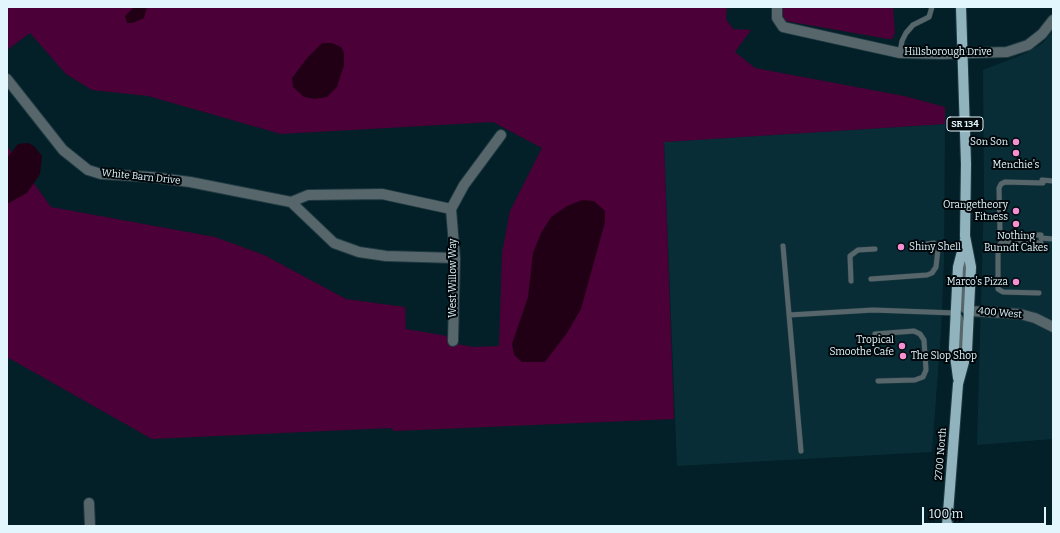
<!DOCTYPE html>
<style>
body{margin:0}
#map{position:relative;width:1060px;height:533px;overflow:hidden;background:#031f27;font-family:Bitter,serif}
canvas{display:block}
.frame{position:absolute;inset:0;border:8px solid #e2f7fd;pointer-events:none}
.scale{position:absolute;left:922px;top:507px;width:124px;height:18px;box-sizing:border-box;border:2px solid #e2f7fd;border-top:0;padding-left:5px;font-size:12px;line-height:14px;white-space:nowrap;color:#e2f7fd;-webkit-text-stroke:3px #00080c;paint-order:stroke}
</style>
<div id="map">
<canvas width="1060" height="533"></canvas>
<div class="frame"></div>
<div class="scale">100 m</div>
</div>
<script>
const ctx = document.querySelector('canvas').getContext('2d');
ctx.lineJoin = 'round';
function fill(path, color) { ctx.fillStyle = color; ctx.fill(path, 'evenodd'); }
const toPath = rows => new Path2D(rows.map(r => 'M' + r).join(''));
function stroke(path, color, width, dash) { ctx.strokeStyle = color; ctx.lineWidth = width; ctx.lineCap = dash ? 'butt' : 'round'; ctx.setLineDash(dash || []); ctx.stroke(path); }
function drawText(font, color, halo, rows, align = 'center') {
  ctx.font = font + ' Bitter,serif'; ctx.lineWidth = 4; ctx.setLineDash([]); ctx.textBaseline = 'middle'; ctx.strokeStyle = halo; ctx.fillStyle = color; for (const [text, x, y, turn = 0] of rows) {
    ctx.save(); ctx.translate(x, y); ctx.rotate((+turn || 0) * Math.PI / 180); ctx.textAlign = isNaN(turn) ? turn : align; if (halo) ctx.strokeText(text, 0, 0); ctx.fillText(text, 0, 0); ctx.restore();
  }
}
fill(toPath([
 [1053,31,1053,439,977,445,984,196,983,70,1024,54,1043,43],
 [945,124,944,263,941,331,932,452,677,466,664,142]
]), '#092d37');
fill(toPath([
 [7,7,727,7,726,19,733,29,751,30,735,52,755,68,904,96,945,107,945,124,664,142,674,419,394,431,391,428,152,439,7,357,7,146,51,207,215,237,264,255,346,299,405,307,406,329,447,336,447,342,473,347,499,346,502,253,510,211,542,148,493,122,281,134,148,96,92,90,66,74,30,33,7,50],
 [783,7,893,7,895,33,892,39,888,39,786,21,783,16]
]), '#4c0038');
fill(toPath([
 [134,7,147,7,144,18,133,23,127,23,125,16],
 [322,43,332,43,341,47,344,53,344,65,337,87,327,97,315,99,304,97,293,87,292,78,307,58],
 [28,143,34,146,42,156,40,174,27,193,7,204,7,158,18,144],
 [582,200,594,201,605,211,605,222,581,309,567,333,545,362,522,362,514,355,512,344,528,297,533,253,541,233,551,217,567,206]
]), '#210016');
const service = toPath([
 [900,53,902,41,906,33,913,25,929,17,932,7],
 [1042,180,1053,181],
 [1041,235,1004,235,1000,233,999,188,1001,184,1005,182,1043,183],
 [1041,238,1053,239],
 [783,246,801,451],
 [871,279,927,275,932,273,936,267,938,249,934,243,927,244],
 [851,281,850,256,858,250,875,249],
 [1039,293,1003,292,998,289,998,248,1001,243,1005,242,1041,243],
 [789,315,873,310,955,313,960,317,962,324,960,361],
 [875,334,914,331,920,334,924,340,926,370,923,377,915,380,878,381]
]);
const minor = toPath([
 [777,7,777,18,783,27,900,53,942,54,1007,52,1028,45,1042,34,1053,20],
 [7,79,63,150,88,170,101,174,151,177,190,182,291,202,334,243,359,252,386,256,455,258],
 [291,202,308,195,382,194,451,209],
 [965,248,963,302,964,307,969,311,1020,314,1035,318,1053,327],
 [453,341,455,258,451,209,464,185,501,135],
 [89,503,90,526]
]);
const primary = toPath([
 [958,378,954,348,958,267,965,240],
 [947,526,958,384,967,351,971,267,965,236,966,164,961,7]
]);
stroke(service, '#1e3941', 6);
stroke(minor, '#1e3941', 12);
stroke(primary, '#1e3941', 12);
stroke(service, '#56666b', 5);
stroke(minor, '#56666b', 10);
stroke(primary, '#91b3be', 10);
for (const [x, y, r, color] of [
 [1016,142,4,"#f690d0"],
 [1016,153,4,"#f690d0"],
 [1016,211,4,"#f690d0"],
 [1016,224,4,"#f690d0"],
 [901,247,4,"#f690d0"],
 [1016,282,4,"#f690d0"],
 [902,346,4,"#f690d0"],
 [903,356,4,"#f690d0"]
]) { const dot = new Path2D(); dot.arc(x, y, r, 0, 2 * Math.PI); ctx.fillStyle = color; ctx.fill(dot); stroke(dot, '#00080c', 1.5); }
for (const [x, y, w] of [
 [965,124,36]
]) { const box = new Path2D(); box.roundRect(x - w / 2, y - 7, w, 14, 3); ctx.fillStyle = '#00080c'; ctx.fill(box); stroke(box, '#e2f7fd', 1); }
drawText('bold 9px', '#e2f7fd', null, [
 ["SR 134",965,124]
]);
drawText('10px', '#e2f7fd', '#00080c', [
 ["Hillsborough Drive",948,52],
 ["White Barn Drive",141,177,6],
 ["West Willow Way",453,278,-90],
 ["400 West",1000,313,5],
 ["2700 North",941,454,-85]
]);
drawText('10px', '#e2f7fd', '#00080c', [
 ["Son Son",1008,142],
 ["Menchie's",1016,165,"center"],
 ["Orangetheory",1008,205],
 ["Fitness",1008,217],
 ["Nothing",1016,236,"center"],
 ["Bunndt Cakes",1016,248,"center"],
 ["Shiny Shell",909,247,"left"],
 ["Marco's Pizza",1008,282],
 ["Tropical",894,340],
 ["Smoothe Cafe",894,352],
 ["The Slop Shop",911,356,"left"]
], 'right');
</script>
